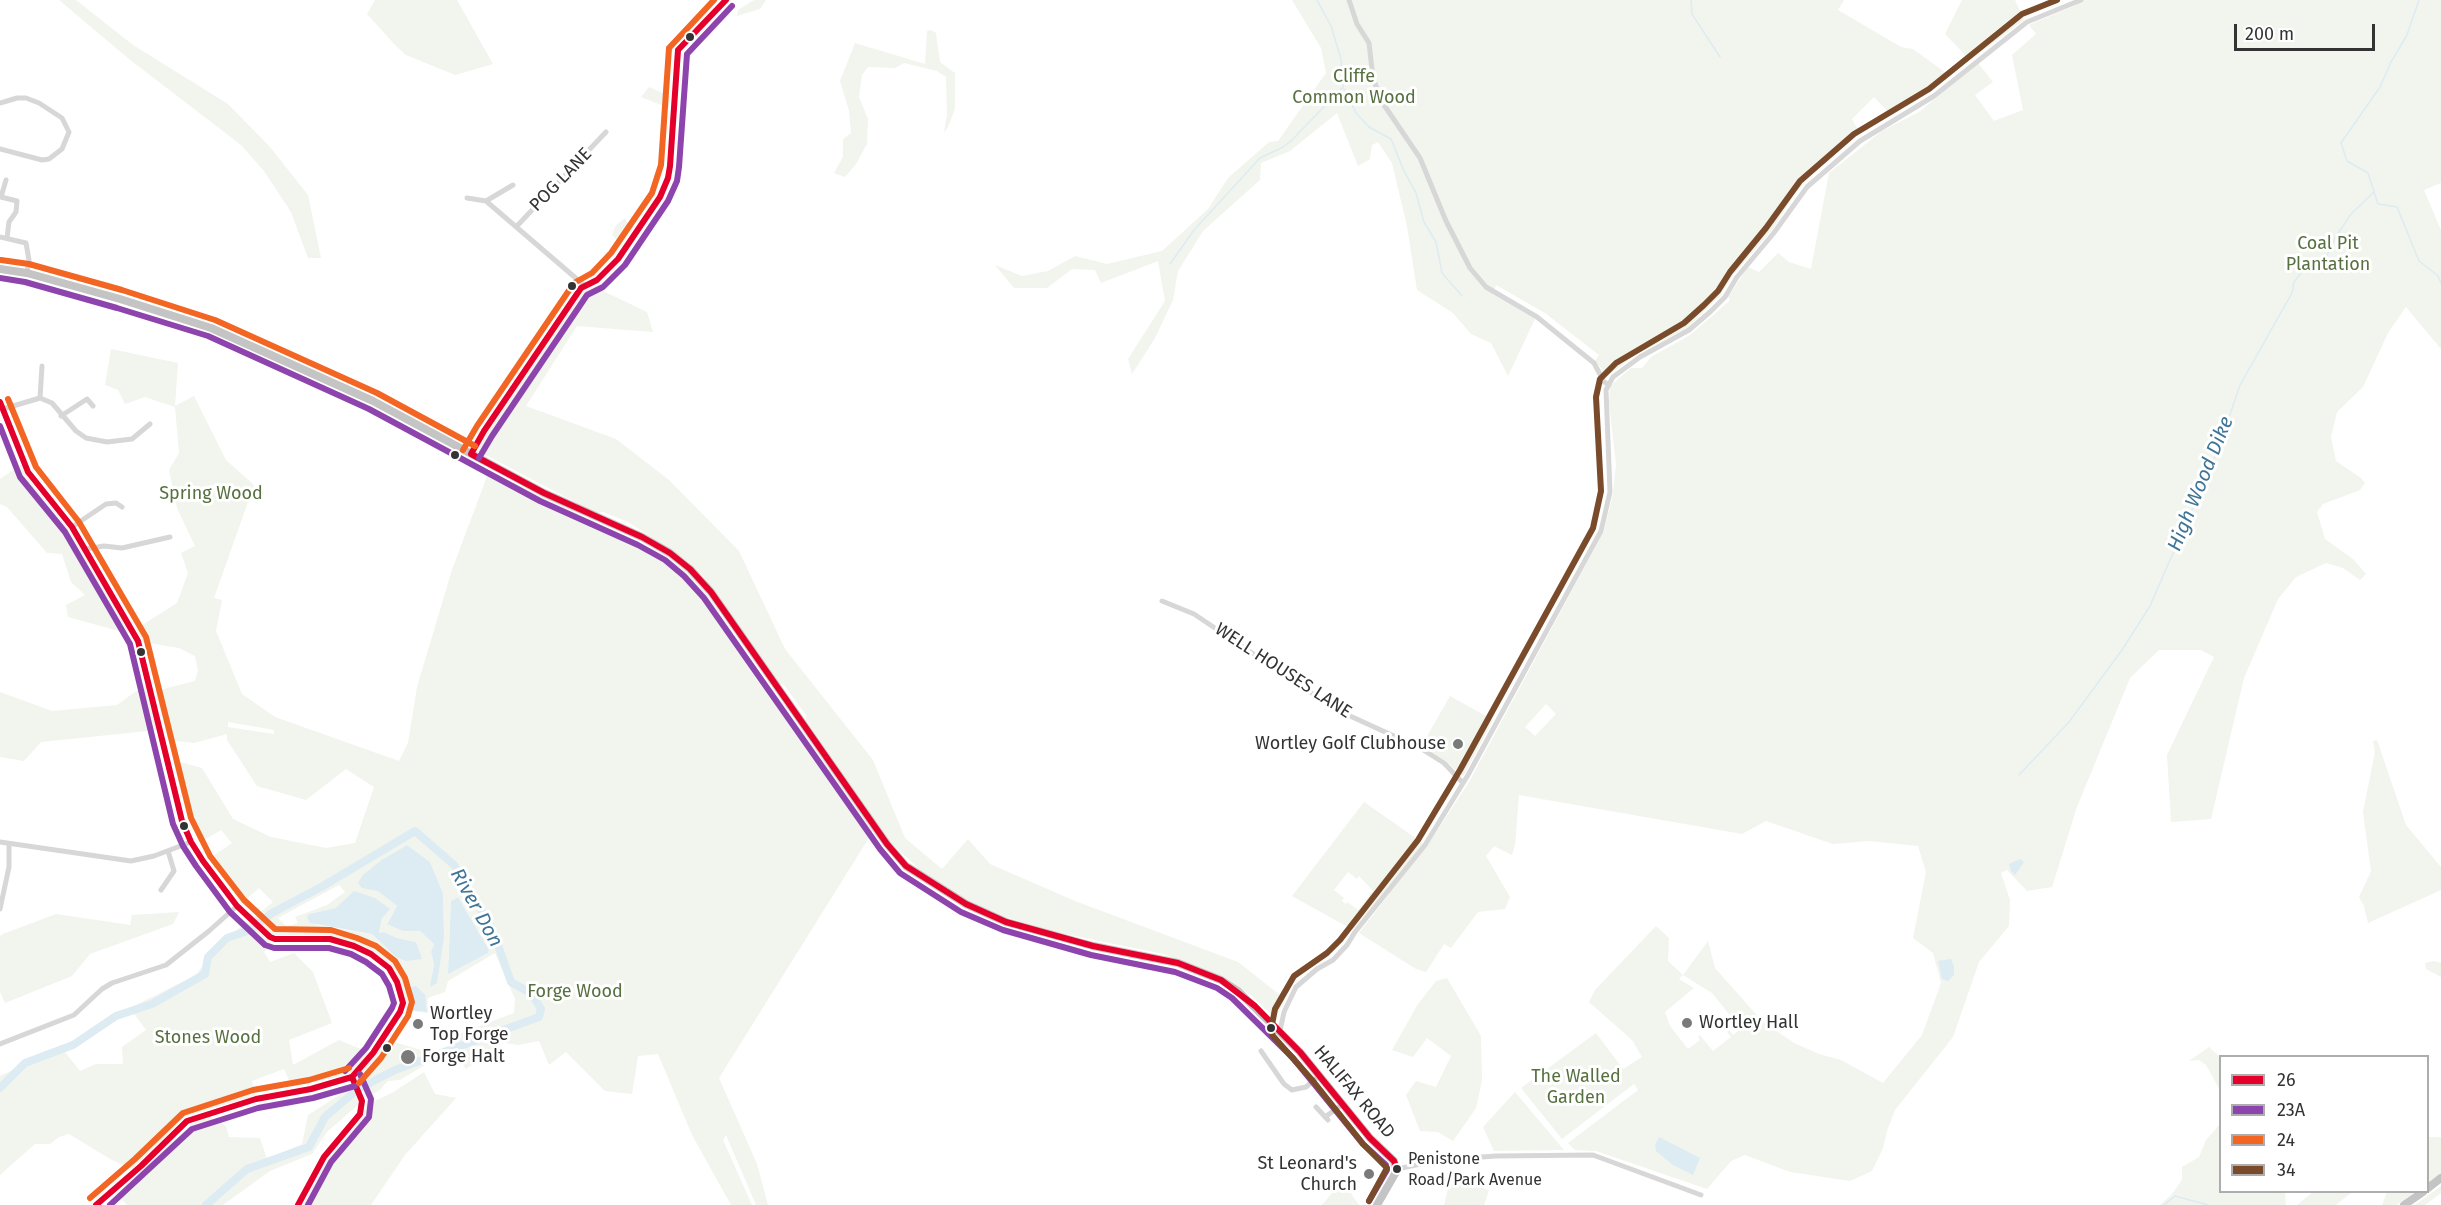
<!DOCTYPE html>
<style>
body{margin:0}
#map{position:relative;width:2441px;height:1205px;overflow:hidden;background:#fff;font-family:"Fira Sans",sans-serif}
canvas{display:block}
.legend{position:absolute;left:2219px;top:1055px;width:210px;height:138px;box-sizing:border-box;background:#fff;border:2px solid #adadad;margin:0;padding:8px 10px;list-style:none;font-size:18px;color:#333}
.legend li{display:flex;align-items:center;gap:12px;height:30px}
.legend b{width:30px;border:2px solid #adadad}
.scale{position:absolute;left:2234px;top:24px;width:141px;height:27px;box-sizing:border-box;border:3px solid #333;border-top:0;padding-left:8px;font-size:18px;line-height:21px;white-space:nowrap;color:#333;-webkit-text-stroke:4px #fff;paint-order:stroke}
</style>
<div id="map">
<canvas width="2441" height="1205"></canvas>
<ul class="legend">
<li><b style="height:8px;background:#e4002b"></b>26</li>
<li><b style="height:8px;background:#8e44ad"></b>23A</li>
<li><b style="height:8px;background:#f26522"></b>24</li>
<li><b style="height:8px;background:#7a4b2a"></b>34</li>
</ul>
<div class="scale">200 m</div>
</div>
<script>
const ctx = document.querySelector('canvas').getContext('2d');
ctx.lineJoin = 'round';
function fill(path, color) { ctx.fillStyle = color; ctx.fill(path, 'evenodd'); }
const toPath = rows => new Path2D(rows.map(r => 'M' + r).join(''));
function stroke(path, color, width, dash) { ctx.strokeStyle = color; ctx.lineWidth = width; ctx.lineCap = dash ? 'butt' : 'round'; ctx.setLineDash(dash || []); ctx.stroke(path); }
function drawText(font, color, halo, rows, align = 'center') {
  ctx.font = font + ' "Fira Sans",sans-serif'; ctx.lineWidth = 6; ctx.setLineDash([]); ctx.textBaseline = 'middle'; ctx.strokeStyle = halo; ctx.fillStyle = color; for (const [text, x, y, turn = 0] of rows) {
    ctx.save(); ctx.translate(x, y); ctx.rotate((+turn || 0) * Math.PI / 180); ctx.textAlign = isNaN(turn) ? turn : align; if (halo) ctx.strokeText(text, 0, 0); ctx.fillText(text, 0, 0); ctx.restore();
  }
}
fill(toPath([
 [59,0,76,0,133,45,228,104,270,147,308,195,321,258,308,258,291,212,264,171,241,145,129,59],
 [375,0,457,0,493,64,455,75,406,55,396,46,367,14],
 [754,0,766,0,760,9,737,16,738,10],
 [1292,0,1844,0,1838,10,1901,47,1913,49,1950,76,1932,91,1891,115,1874,97,1852,119,1860,133,1824,159,1793,196,1773,229,1733,275,1720,296,1687,328,1637,354,1604,379,1602,369,1595,361,1599,355,1545,313,1496,285,1493,294,1535,319,1508,376,1491,343,1471,334,1453,313,1417,290,1407,226,1392,163,1378,142,1372,145,1370,159,1358,166,1337,113,1290,151,1261,163,1260,180,1203,231,1178,271,1173,300,1155,338,1132,374,1128,359,1165,301,1158,261,1101,283,1095,270,1072,269,1047,288,1014,288,995,265,1022,276,1048,271,1075,256,1107,264,1162,251,1208,209,1228,178,1269,142,1278,141,1326,73,1321,48],
 [1962,0,2015,0,2024,20,1970,60,1945,34],
 [2077,0,2441,0,2441,183,2424,190,2441,230,2441,349,2406,307,2388,333,2363,387,2337,412,2331,437,2336,461,2361,478,2365,483,2360,490,2323,504,2317,512,2325,539,2353,559,2366,574,2360,580,2343,568,2326,563,2296,577,2278,599,2244,678,2211,819,2171,822,2167,755,2214,657,2201,650,2159,650,2130,678,2077,807,2052,887,2027,891,2007,870,2001,873,2010,900,2009,926,1979,962,1953,1037,1895,1110,1887,1131,1883,1148,1872,1171,1850,1181,1790,1172,1745,1155,1731,1161,1707,1189,1596,1151,1575,1150,1568,1143,1638,1090,1634,1084,1562,1139,1521,1088,1596,1033,1623,1069,1642,1057,1632,1040,1589,1002,1595,990,1656,926,1669,938,1668,961,1683,975,1708,941,1715,968,1762,1021,1794,1043,1819,1054,1841,1060,1883,1083,1922,1035,1941,983,1933,953,1913,938,1926,872,1918,846,1869,841,1833,844,1766,821,1742,834,1519,795,1515,845,1512,855,1494,846,1486,856,1510,897,1505,909,1478,912,1451,948,1444,944,1426,972,1416,969,1359,933,1390,893,1387,890,1353,930,1292,896,1364,802,1427,846,1469,782,1604,531,1613,494,1616,464,1609,403,1610,386,1631,368,1642,368,1651,357,1690,335,1717,312,1730,300,1728,297,1748,267,1759,272,1778,253,1789,262,1811,269,1829,173,1882,131,1919,112,1978,63,1993,82,1975,95,1994,121,2023,110,2012,55,2036,34,2029,25,2076,5],
 [1546,704,1556,714,1535,736,1525,727],
 [1348,872,1357,879,1359,876,1373,891,1358,910,1347,902,1346,904,1342,901,1344,898,1334,890],
 [1683,975,1712,993,1741,1029,1733,1035,1729,1030,1727,1032,1731,1037,1713,1051,1700,1035,1698,1037,1700,1040,1688,1049,1670,1026,1665,1012,1694,988,1679,979],
 [931,30,936,33,940,62,955,73,955,109,948,127,944,133,947,114,946,77,937,71,904,63,895,68,868,67,862,75,859,97,868,119,867,144,856,164,845,177,834,173,843,157,843,139,851,133,849,111,840,81,855,43,925,64,927,31],
 [649,87,670,96,669,108,641,97],
 [625,218,629,226,627,233,617,240,612,235,616,225],
 [598,285,603,291,647,312,653,332,577,326,526,406,616,439,669,480,739,551,785,649,873,760,905,838,942,869,968,839,990,864,1075,901,1238,962,1285,999,1275,1019,1252,996,1221,976,1163,954,1051,931,1006,917,967,900,931,880,889,841,806,720,806,715,784,685,778,683,728,610,704,577,687,561,628,522,603,512,596,513,478,451,477,446,583,291],
 [111,349,178,363,175,406,194,396,226,460,254,485,214,598,222,600,216,631,242,694,275,717,399,761,408,743,417,687,452,570,489,471,667,556,686,571,707,594,759,671,873,828,872,833,719,1078,757,1164,768,1205,756,1205,726,1135,723,1140,752,1205,731,1205,692,1135,658,1054,638,1056,632,1094,605,1091,566,1052,549,1065,539,1041,518,1045,500,1042,490,1053,466,1069,454,1053,448,1038,514,1013,515,999,495,953,448,981,445,992,428,998,428,1013,406,1010,406,1003,396,974,388,964,365,947,329,935,271,935,254,917,273,902,259,888,241,904,210,858,232,843,221,830,199,843,181,793,173,760,202,768,233,819,271,837,326,848,355,843,374,787,346,769,306,800,257,786,227,740,227,734,194,743,168,740,155,691,195,681,198,670,195,656,179,648,143,642,136,629,177,603,188,573,181,553,195,546,177,508,169,470,179,453,175,407,145,397,125,404,118,390,105,385],
 [228,722,274,730,274,734,228,727],
 [407,845,430,862,443,893,444,937,431,977,434,964,431,952,434,944,420,931,403,931,387,923,397,906,378,890,383,859],
 [339,885,345,892,327,905,295,917,298,923,287,927,278,918],
 [458,897,489,950,488,953,448,973,451,901],
 [336,908,382,918,379,933,384,932,397,938,416,942,396,957,372,934,317,925,309,914],
 [413,987,427,1012,409,1010],
 [22,464,32,483,70,530,131,632,126,633,68,617,66,605,85,595,71,582,62,554,47,553,7,507,0,504,0,479],
 [146,684,157,730,41,742,24,761,0,757,0,692,52,711,117,705],
 [1450,696,1493,720,1464,775,1462,776,1446,761,1421,747],
 [2377,740,2406,825,2441,867,2441,890,2368,923,2364,906,2359,897,2371,871,2363,812,2375,752,2373,741],
 [179,912,173,924,90,954,72,976,5,1003,0,992,0,936,3,934,56,914,130,925,132,915],
 [249,921,272,944,264,952,270,962,294,953,313,972,332,1023,289,1040,293,1065,339,1040,375,1055,387,1040,428,1052,433,1060,400,1080,388,1081,379,1091,364,1098,363,1091,355,1080,356,1076,346,1075,292,1087,284,1069,252,1081,255,1096,186,1116,133,1169,112,1160,69,1134,59,1137,50,1144,35,1144,0,1175,0,1076,61,1047,80,1071,96,1064,123,1064,122,1047,146,1030,130,1008,196,975,219,943],
 [2434,961,2441,963,2441,977,2426,969,2425,963],
 [1447,978,1481,1036,1482,1080,1476,1108,1453,1141,1438,1132,1420,1131,1406,1095,1416,1081,1436,1087,1451,1056,1427,1038,1413,1057,1392,1050,1418,1004,1436,981],
 [2209,1047,2220,1057,2220,1090,2206,1065,2199,1060,2189,1061],
 [424,1072,435,1094,456,1098,405,1155,371,1205,303,1205,327,1160,362,1118,366,1105,392,1093],
 [352,1087,359,1097,359,1104,327,1132,312,1154,270,1171,223,1205,127,1205,116,1194,195,1121,208,1116,226,1126,229,1137,260,1138,267,1159,302,1144,308,1115],
 [1515,1092,1564,1150,1494,1151,1483,1127],
 [2220,1124,2220,1192,2285,1192,2286,1205,2160,1205,2171,1195,2182,1180,2182,1167,2199,1157,2206,1140],
 [2428,1137,2441,1137,2441,1174,2428,1183],
 [1451,1177,1489,1190,1484,1205,1444,1205],
 [1342,1181,1359,1205,1322,1205],
 [2441,1186,2441,1193,2425,1205,2415,1205],
 [2313,1192,2352,1192,2336,1205,2297,1205],
 [2387,1192,2416,1192,2396,1205,2382,1205]
]), '#f1f5ed');
fill(toPath([
 [407,845,430,862,443,893,444,937,437,983,430,987,434,964,431,952,434,944,420,931,403,931,387,924,397,906,378,891,362,888,358,883,363,875,383,859],
 [2020,859,2024,862,2015,875,2011,871,2009,864],
 [354,891,375,898,390,909,382,918,379,933,384,932,397,938,416,942,422,959,406,961,396,957,372,934,310,923,307,917,309,914,336,908],
 [458,897,489,950,488,953,448,974,451,901],
 [1951,959,1954,966,1954,975,1948,981,1942,979,1938,961],
 [416,986,425,995,427,1012,409,1010,412,987],
 [1659,1137,1700,1158,1693,1175,1673,1165,1656,1151,1655,1145]
]), '#ddebf3');
stroke(toPath([
 [1317,0,1331,26,1341,59,1343,87,1356,113,1369,127,1391,139,1404,171,1416,193,1424,222,1436,242,1442,273,1462,296],
 [1691,0,1692,14,1720,57],
 [2419,0,2407,35,2391,62,2380,87,2341,143,2347,161,2368,173,2378,204,2397,207,2419,261,2438,276,2441,283],
 [1170,264,1194,230,1260,158,1283,147,1291,141,1343,87],
 [2019,775,2069,722,2122,650,2150,606,2218,450,2240,385,2292,293,2294,282,2309,262,2326,258,2335,238,2351,214,2373,193],
 [2164,1205,2175,1196,2208,1205]
]), '#ddebf3', 1.5);
stroke(toPath([
 [0,1088,25,1063,73,1045,116,1016,152,1004,205,974,208,957,227,938,250,930,272,913,323,886,415,831,454,865,492,928,511,982,532,994,541,1009,539,1017,395,1070,358,1089,325,1117,309,1147,247,1169,206,1205]
]), '#ddebf3', 8);
stroke(toPath([
 [1349,0,1357,24,1369,43,1373,78,1382,102,1420,158,1446,221,1470,268,1486,287,1537,317,1594,363,1604,382,1608,384],
 [0,103,17,98,26,98,39,103,62,118,69,132,62,149,49,159,42,160,0,149],
 [6,180,1,197,17,201,16,212,9,222,7,238],
 [513,185,486,201,585,286],
 [467,198,486,201],
 [516,227,606,132],
 [0,237,26,243,29,260,27,273],
 [40,398,42,366],
 [0,402,28,472,72,527,138,641,182,821,191,842,203,861,237,906,270,937,275,939,330,939,354,946,371,954,389,968,397,982,403,1003,400,1012,373,1053,352,1077],
 [3,409,40,398,52,403,76,431,86,438,107,442,132,439,150,424],
 [61,416,87,399,93,406],
 [471,454,484,431,581,288,597,280,618,259,660,197,668,178,670,166,678,50,726,0],
 [72,527,106,504,116,503,122,507],
 [85,549,104,546,122,548,170,537],
 [1162,601,1194,614,1337,710,1420,748,1444,763,1463,783],
 [0,842,131,861,154,856,191,842],
 [161,890,174,871,168,851],
 [0,909,9,867,9,844],
 [1280,1031,1284,1012,1296,987,1317,969,1333,960,1347,945,1355,932,1425,845,1468,775,1601,531,1610,492,1606,390,1613,377,1640,357,1689,330,1710,312,1725,297,1737,277,1773,234,1807,187,1860,141,1934,96,2027,22,2081,0],
 [0,1044,74,1015,102,989,112,983,166,965,209,931,237,906],
 [1261,1051,1284,1084,1292,1090,1306,1087,1320,1075],
 [1316,1107,1328,1120],
 [1325,1117,1343,1104],
 [1397,1169,1439,1160,1496,1156,1593,1155,1701,1195],
 [96,1205,141,1166,187,1121,256,1099,311,1089,352,1077],
 [298,1205,324,1157,360,1114,362,1101,352,1077]
]), '#d7d7d7', 5);
stroke(toPath([
 [0,269,27,273,120,299,211,328,373,401,544,493,642,537,670,553,690,569,711,592,887,844,906,866,966,904,1006,922,1093,946,1178,963,1221,980,1238,991,1300,1052,1370,1138,1394,1161,1396,1172,1377,1205],
 [2428,1188,2441,1178],
 [2404,1205,2423,1192]
]), '#c4c4c4', 8);
stroke(toPath([
 [0,402,28,472,72,527,138,641,182,821,191,842,203,861,237,906,270,937,275,939,330,939,354,946,371,954,389,968,397,982,403,1003,400,1012,373,1053,352,1077],
 [471,454,544,493,642,537,670,553,690,569,711,592,887,844,906,866,966,904,1006,922,1093,946,1178,963,1221,980,1255,1006,1300,1052,1370,1138,1394,1161,1397,1169],
 [471,454,484,431,581,288,597,280,618,259,660,197,668,178,670,166,678,50,726,0],
 [96,1205,141,1166,187,1121,256,1099,311,1089,352,1077],
 [298,1205,324,1157,360,1114,362,1101,352,1077]
]), '#e4002b', 6);
stroke(toPath([
 [0,278,25,282,117,308,208,336,369,409,540,501,638,545,665,560,684,576,704,598,880,849,900,873,961,912,1003,930,1091,955,1175,972,1217,988,1232,998,1293,1058,1363,1144,1386,1165,1387,1170,1369,1201],
 [0,426,20,477,65,532,130,644,173,824,183,846,196,866,230,912,265,945,274,948,329,948,351,954,366,962,382,974,389,986,394,1003,392,1008,366,1048,345,1071],
 [479,458,492,436,587,295,603,287,625,265,668,201,677,181,679,167,687,54,732,6],
 [110,1205,192,1129,258,1108,313,1098,355,1086],
 [308,1205,331,1162,369,1117,371,1099,360,1074]
]), '#8e44ad', 6);
stroke(toPath([
 [1,260,29,264,122,290,215,320,377,393,475,446],
 [8,399,36,467,79,522,146,637,191,818,210,856,244,900,275,929,331,930,357,938,376,946,395,961,405,978,412,1002,408,1016,381,1058,359,1083],
 [463,450,477,426,574,283,592,273,611,253,652,193,661,165,669,48,714,0],
 [90,1198,135,1159,183,1113,253,1090,309,1080,349,1068]
]), '#f26522', 6);
stroke(toPath([
 [1369,1201,1387,1168,1363,1144,1313,1081,1273,1036,1271,1030,1275,1009,1294,976,1327,953,1340,940,1418,840,1460,770,1593,528,1601,491,1596,397,1600,379,1616,363,1684,323,1704,305,1718,291,1730,272,1766,228,1800,181,1854,134,1929,89,2022,14,2057,0]
]), '#7a4b2a', 6);
for (const [x, y, r, color] of [
 [690,37,5,"#333"],
 [572,286,5,"#333"],
 [455,455,5,"#333"],
 [141,652,5,"#333"],
 [1458,744,6,"#7a7a7a"],
 [184,826,5,"#333"],
 [1687,1023,6,"#7a7a7a"],
 [418,1024,6,"#7a7a7a"],
 [1271,1028,5,"#333"],
 [387,1048,5,"#333"],
 [408,1057,8,"#7a7a7a"],
 [1397,1169,5,"#333"],
 [1369,1174,6,"#7a7a7a"]
]) { const dot = new Path2D(); dot.arc(x, y, r, 0, 2 * Math.PI); ctx.fillStyle = color; ctx.fill(dot); stroke(dot, '#fff', 2); }
drawText('16px', '#333', '#fff', [
 ["Penistone",1408,1160],
 ["Road/Park Avenue",1408,1181]
], 'left');
drawText('18px', '#56703f', '#fff', [
 ["Cliffe",1354,77],
 ["Common Wood",1354,98],
 ["Coal Pit",2328,244],
 ["Plantation",2328,265],
 ["Spring Wood",211,494],
 ["Forge Wood",575,992],
 ["Stones Wood",208,1038],
 ["The Walled",1576,1077],
 ["Garden",1576,1098]
]);
drawText('18px', '#333', '#fff', [
 ["POG LANE",561,180,-46],
 ["WELL HOUSES LANE",1283,671,33],
 ["HALIFAX ROAD",1354,1092,50]
]);
drawText('18px', '#333', '#fff', [
 ["Wortley Golf Clubhouse",1446,744,"right"],
 ["Wortley",430,1014],
 ["Top Forge",430,1035],
 ["Wortley Hall",1699,1023],
 ["Forge Halt",422,1057],
 ["St Leonard's",1357,1164,"right"],
 ["Church",1357,1185,"right"]
], 'left');
drawText('italic 20px', '#3f7597', '#fff', [
 ["High Wood Dike",2201,484,-68],
 ["River Don",476,908,61]
]);
</script>
